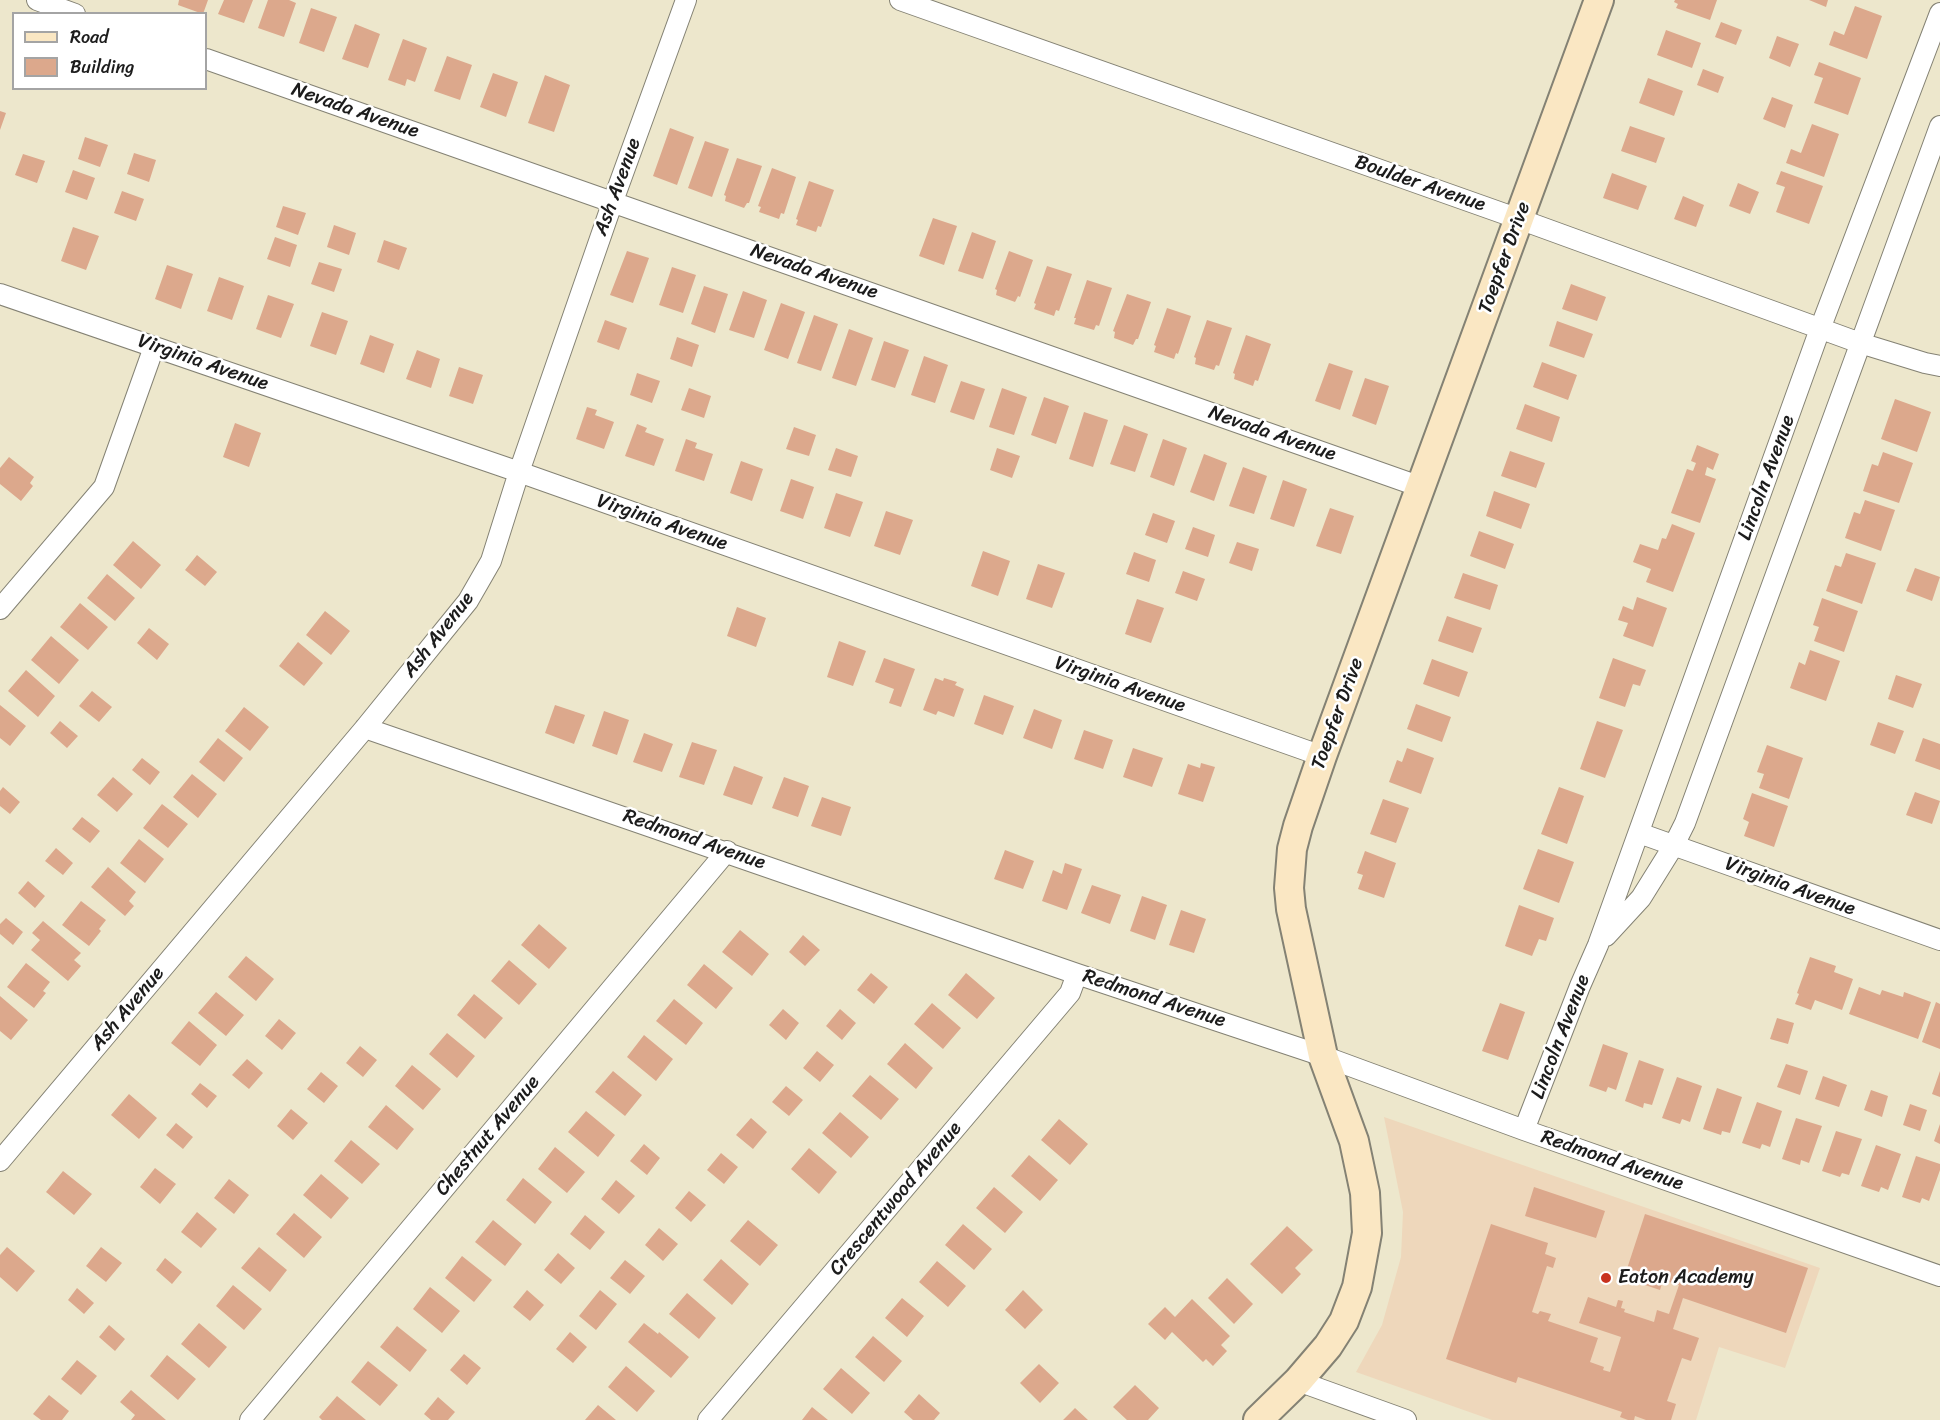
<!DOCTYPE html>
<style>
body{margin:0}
#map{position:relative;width:1940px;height:1420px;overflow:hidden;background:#ede7cc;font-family:Sriracha,sans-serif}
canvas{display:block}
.legend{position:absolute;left:12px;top:12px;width:195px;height:78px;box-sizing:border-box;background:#fff;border:2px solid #a4a4a4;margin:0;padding:8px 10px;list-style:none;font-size:18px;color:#1c1c1c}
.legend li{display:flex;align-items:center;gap:12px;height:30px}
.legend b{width:30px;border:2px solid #a4a4a4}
</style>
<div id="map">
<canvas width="1940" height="1420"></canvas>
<ul class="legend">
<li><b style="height:8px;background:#fae7c3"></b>Road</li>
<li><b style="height:16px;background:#dca88c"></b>Building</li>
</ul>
</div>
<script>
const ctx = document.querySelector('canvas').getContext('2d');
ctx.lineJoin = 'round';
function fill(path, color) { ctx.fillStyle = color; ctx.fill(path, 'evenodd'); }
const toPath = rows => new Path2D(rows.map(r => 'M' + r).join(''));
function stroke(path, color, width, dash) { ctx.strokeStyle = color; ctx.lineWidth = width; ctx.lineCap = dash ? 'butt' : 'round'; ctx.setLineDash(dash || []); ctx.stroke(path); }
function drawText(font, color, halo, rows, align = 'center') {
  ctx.font = font + ' Sriracha,sans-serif'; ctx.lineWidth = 5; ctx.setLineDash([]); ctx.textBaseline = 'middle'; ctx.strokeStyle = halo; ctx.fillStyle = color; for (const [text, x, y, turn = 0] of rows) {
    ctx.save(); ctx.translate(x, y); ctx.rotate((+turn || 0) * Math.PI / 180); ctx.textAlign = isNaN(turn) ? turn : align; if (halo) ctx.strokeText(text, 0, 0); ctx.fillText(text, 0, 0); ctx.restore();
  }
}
fill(toPath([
 [1384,1117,1820,1268,1785,1368,1719,1347,1696,1420,1492,1420,1356,1372,1382,1325,1401,1257,1403,1212]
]), '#eed7bb');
fill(toPath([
 [179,0,208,0,203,14,178,5],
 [224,0,253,0,244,23,218,14],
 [268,0,289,0,296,3,284,37,258,28],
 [1675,0,1717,0,1710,20,1676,8,1678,4,1674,2],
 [1809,0,1828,0,1826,7],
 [1855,6,1882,16,1867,59,1829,45,1834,31,1844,35],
 [311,8,337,17,324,52,299,43],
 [1721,22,1742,30,1736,45,1715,37],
 [355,24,380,34,368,68,342,59],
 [1666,30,1701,43,1692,68,1657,55],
 [1777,36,1799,44,1790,67,1769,58],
 [403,39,427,48,415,82,407,79,405,86,388,80],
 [447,56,472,65,460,100,434,91],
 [1819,62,1861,78,1848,115,1814,103,1823,78,1814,75],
 [1703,69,1724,77,1718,93,1697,85],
 [493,73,518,82,506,117,480,107],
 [545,75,570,85,554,132,528,123],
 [1648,78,1683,91,1674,116,1639,103],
 [1772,97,1793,105,1785,128,1763,119],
 [0,111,6,113,0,130],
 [1812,124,1839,134,1824,177,1786,163,1791,149,1801,153],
 [1630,126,1665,138,1656,163,1621,151],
 [670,128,694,137,677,185,653,176],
 [85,137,108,145,100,167,78,159],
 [705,141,729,149,712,197,688,188],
 [134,153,156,160,149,182,127,174],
 [23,154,45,161,37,183,15,175],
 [737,158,762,166,749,203,747,203,744,208,725,201,726,196,724,195],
 [772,168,796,177,784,214,781,213,779,219,759,212,761,207,758,206],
 [73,170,95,178,87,200,65,192],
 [1781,171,1823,186,1809,224,1776,212,1785,187,1776,184],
 [1612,173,1647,186,1638,210,1603,198],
 [809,181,834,190,821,227,818,226,816,232,796,225,798,220,796,219],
 [1738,183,1759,192,1750,214,1729,206],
 [122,191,144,199,136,221,114,213],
 [1683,196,1704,205,1696,227,1674,219],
 [283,206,306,213,298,235,276,227],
 [933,218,957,226,944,265,919,256],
 [334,225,356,233,349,255,327,247],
 [73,227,99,236,86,270,61,261],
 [972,232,996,241,983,279,958,271],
 [275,237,297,245,290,267,267,259],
 [384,240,407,248,399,270,377,262],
 [627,251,649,258,633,303,610,295],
 [1009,251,1033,260,1020,297,1018,296,1015,302,996,295,997,290,995,289],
 [319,262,342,269,334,292,311,284],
 [167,265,193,274,181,309,155,299],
 [1047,266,1072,274,1059,311,1056,310,1054,316,1034,309,1036,304,1034,303],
 [672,267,696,275,683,313,659,305],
 [219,277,244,286,232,320,207,311],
 [1087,280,1112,288,1099,326,1096,325,1094,330,1074,324,1076,318,1074,318],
 [1571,284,1606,297,1597,321,1562,309],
 [704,286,728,294,715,333,691,324],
 [743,291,767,300,754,338,729,330],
 [1127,294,1151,302,1138,339,1136,339,1133,345,1114,338,1115,332,1113,331],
 [268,295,294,304,281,338,256,329],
 [781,303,805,312,788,359,764,350],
 [1167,308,1191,316,1178,354,1176,353,1174,359,1154,352,1156,346,1154,345],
 [322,312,348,321,336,355,310,346],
 [814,315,838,324,821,371,797,363],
 [605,320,627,328,619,350,597,342],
 [1207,320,1232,328,1219,366,1216,365,1214,370,1195,364,1196,358,1194,357],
 [1557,321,1593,334,1584,358,1549,346],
 [849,329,873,338,856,386,832,378],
 [370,335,394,344,384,373,360,364],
 [1246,335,1271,344,1258,381,1255,380,1253,386,1234,379,1235,374,1233,373],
 [677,337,699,345,692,367,670,359],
 [884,341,909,350,895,388,871,380],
 [417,350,440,359,431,388,406,379],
 [924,356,948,365,935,403,911,395],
 [1542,362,1577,375,1568,400,1533,387],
 [1329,363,1353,371,1340,410,1315,401],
 [459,367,483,375,473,404,449,396],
 [637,373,660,381,652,403,630,395],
 [1365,378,1389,386,1376,425,1352,416],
 [961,381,985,389,974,420,950,412],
 [689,388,711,396,704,418,681,410],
 [1002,388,1027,397,1014,435,989,427],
 [1044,397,1069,406,1056,444,1031,435],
 [1895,399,1931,412,1917,452,1881,439],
 [1525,404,1560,417,1552,442,1516,429],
 [587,407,597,410,595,415,614,422,604,449,576,439],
 [1084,412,1108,420,1093,467,1069,459],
 [235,423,261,433,249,467,223,457],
 [637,424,647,428,645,432,664,439,654,466,625,456],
 [1124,425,1148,434,1135,472,1110,464],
 [794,427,816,435,809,456,786,449],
 [686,439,697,443,695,448,713,454,704,481,675,471],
 [1163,439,1187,448,1174,486,1150,477],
 [1697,445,1719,454,1713,470,1707,467,1705,475,1716,479,1700,523,1671,513,1687,469,1693,471,1696,463,1691,461],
 [836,448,858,456,851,477,828,470],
 [997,448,1020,456,1012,478,990,470],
 [1510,451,1545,463,1536,488,1501,476],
 [1883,452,1913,463,1899,503,1863,491,1872,464,1878,466],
 [1204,454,1227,463,1214,501,1190,492],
 [9,457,34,477,30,483,33,486,21,501,0,484,0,468],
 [741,461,763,469,752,501,730,493],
 [1243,467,1267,476,1254,514,1229,506],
 [791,479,814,487,803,519,780,511],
 [1283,480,1307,489,1294,527,1270,519],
 [1494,491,1530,504,1521,529,1486,516],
 [836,493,863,502,850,537,824,528],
 [1865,500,1895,510,1881,551,1845,538,1854,512,1860,514],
 [1330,508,1354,516,1341,554,1316,546],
 [886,511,913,520,900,555,874,546],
 [1153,513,1175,521,1167,543,1145,535],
 [1672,524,1695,533,1673,592,1646,582,1651,569,1633,562,1640,544,1658,550,1662,538,1666,539],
 [1193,527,1215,535,1208,557,1185,549],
 [1479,531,1514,544,1505,569,1470,556],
 [133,541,161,565,141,589,113,565],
 [1237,542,1259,549,1252,571,1229,563],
 [983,551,1010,561,998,596,971,586],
 [1134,552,1156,560,1149,582,1126,574],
 [1846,553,1876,563,1862,604,1826,591,1835,565,1841,567],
 [197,555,217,572,205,586,185,570],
 [1038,564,1065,573,1052,608,1026,599],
 [1915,568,1940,577,1932,601,1906,591],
 [1183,571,1205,579,1197,601,1175,593],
 [1463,573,1498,585,1490,610,1454,598],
 [107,574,135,598,115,621,87,598],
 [1637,597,1667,608,1653,647,1623,636,1628,623,1618,620,1623,606,1633,610],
 [1822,598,1858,611,1844,652,1814,641,1819,627,1813,625],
 [1137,599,1164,608,1151,643,1125,634],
 [80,603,108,627,88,650,60,627],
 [737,607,766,618,756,647,727,636],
 [325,611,350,631,331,655,306,635],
 [1447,616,1482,628,1473,653,1438,641],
 [149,628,169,644,157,660,137,643],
 [51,636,79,660,59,684,31,660],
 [839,641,866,651,853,686,827,677],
 [298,642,323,663,304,686,279,666],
 [1810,650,1840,661,1826,701,1790,688,1799,662,1805,665],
 [884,658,915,669,901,707,889,703,894,689,875,682],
 [1613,658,1646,670,1640,686,1633,684,1625,707,1599,698],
 [1432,659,1468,672,1459,697,1423,684],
 [26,670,55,696,38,717,8,691],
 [1896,675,1922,684,1913,708,1888,699],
 [935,678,943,681,944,678,957,682,955,685,964,689,954,717,938,711,936,715,923,710],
 [92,691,112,707,99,722,79,706],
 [984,695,1014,706,1003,735,974,724],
 [1416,704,1451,717,1442,742,1407,729],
 [0,705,26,726,10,746,0,738],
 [555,705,585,715,574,744,545,733],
 [244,707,269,727,250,751,225,731],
 [1034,709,1062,720,1052,749,1023,738],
 [604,711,629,720,617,755,592,746],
 [60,721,78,736,67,748,50,733],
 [1597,721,1623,730,1605,778,1580,769],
 [1878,722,1904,731,1895,754,1870,745],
 [1084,730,1113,740,1103,769,1074,759],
 [644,733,673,744,662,772,633,762],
 [218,738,243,758,224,782,199,762],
 [1923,738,1940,744,1940,770,1915,761],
 [692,742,717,750,704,785,679,777],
 [1767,745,1803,758,1789,799,1759,788,1764,774,1757,772],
 [1133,748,1163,758,1152,787,1123,777],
 [1407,748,1434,758,1421,794,1389,782,1397,760,1402,762],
 [142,758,160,772,150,785,132,770],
 [1201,763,1215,767,1203,802,1178,794,1188,764,1200,768],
 [734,766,763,777,752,805,723,795],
 [192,774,217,794,198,818,173,797],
 [113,777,133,794,117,812,97,795],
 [784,777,809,786,798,817,772,808],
 [3,787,20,802,10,814,0,806,0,791],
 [1559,787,1584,796,1567,844,1541,834],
 [1915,792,1940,801,1932,824,1906,815],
 [1752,793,1788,806,1774,847,1744,836,1749,822,1743,819],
 [822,797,851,807,841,836,811,826],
 [1383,799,1409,808,1396,843,1370,834],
 [162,804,188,824,168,848,143,828],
 [82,817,100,831,90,843,72,829],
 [139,839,164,859,145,883,120,863],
 [56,848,73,863,63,875,45,861],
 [1538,849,1574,862,1559,903,1523,889],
 [1005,850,1034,861,1023,889,994,879],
 [1365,851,1396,863,1384,898,1358,889,1363,875,1357,873],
 [1065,863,1082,869,1067,910,1042,901,1053,870,1062,874],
 [108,867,136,892,129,901,134,906,125,916,91,887],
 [28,881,45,896,35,908,18,893],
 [1092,885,1121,895,1110,924,1081,913],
 [1142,896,1167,905,1155,940,1130,931],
 [81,901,106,920,99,929,101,931,89,946,62,925],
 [1519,905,1554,918,1546,941,1539,939,1532,956,1505,946],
 [1181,910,1206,919,1194,953,1169,945],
 [6,918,23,932,13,945,0,934,0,924],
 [43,921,81,953,74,960,81,966,68,981,31,950,40,940,32,933],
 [539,924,567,948,549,969,521,945],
 [740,930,769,954,752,976,722,952],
 [803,935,820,950,805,966,789,952],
 [246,956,274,979,256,1001,228,977],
 [1810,957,1836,966,1834,972,1853,979,1842,1010,1815,1000,1811,1010,1795,1004,1799,994,1797,993],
 [509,960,537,984,519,1005,491,981],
 [26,963,50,982,43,991,46,993,34,1008,7,987],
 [704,964,733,988,716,1009,687,985],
 [871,973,888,987,874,1004,857,990],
 [966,973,995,998,977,1019,948,995],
 [1859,987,1880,995,1882,990,1903,997,1904,992,1931,1002,1918,1039,1849,1014],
 [216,992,244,1015,226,1036,198,1013],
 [474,994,503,1018,485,1039,457,1015],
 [0,996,28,1020,11,1040,0,1031],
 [674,999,703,1023,686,1045,656,1021],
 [1936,1002,1940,1004,1940,1049,1922,1042],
 [932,1003,961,1028,943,1049,914,1024],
 [1500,1003,1525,1012,1508,1060,1482,1051],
 [783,1009,799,1023,786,1040,769,1025],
 [840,1009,856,1023,842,1040,826,1026],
 [1777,1018,1794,1023,1788,1044,1770,1039],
 [279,1019,296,1033,282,1050,265,1036],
 [189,1021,217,1045,200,1066,171,1043],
 [447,1033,475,1056,457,1078,429,1054],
 [644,1035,673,1059,656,1081,627,1057],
 [905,1043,933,1068,916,1089,887,1064],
 [1603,1044,1628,1053,1616,1090,1608,1087,1606,1092,1589,1086],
 [360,1046,377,1060,363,1077,346,1063],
 [817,1051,834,1065,820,1082,803,1068],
 [247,1059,263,1073,249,1089,232,1075],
 [1639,1060,1664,1069,1652,1105,1644,1103,1643,1108,1625,1101],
 [1786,1064,1808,1071,1800,1095,1777,1087],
 [412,1065,441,1089,423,1110,395,1086],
 [613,1071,642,1095,625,1116,595,1092],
 [1940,1071,1940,1097,1932,1094],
 [321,1072,338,1086,324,1103,307,1089],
 [870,1075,899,1099,881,1120,852,1096],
 [1823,1076,1847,1085,1839,1107,1815,1099],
 [1677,1077,1702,1086,1690,1122,1682,1119,1680,1124,1662,1118],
 [200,1083,217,1096,207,1108,191,1094],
 [786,1086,803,1100,789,1116,772,1102],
 [1717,1088,1742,1097,1730,1133,1722,1131,1721,1135,1703,1129],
 [1871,1090,1888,1096,1882,1117,1864,1110],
 [129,1094,157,1118,139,1139,111,1115],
 [1757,1102,1782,1111,1770,1147,1762,1144,1760,1149,1742,1143],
 [1910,1104,1927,1110,1920,1131,1903,1125],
 [386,1105,414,1129,397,1150,368,1127],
 [291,1109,308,1123,293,1140,277,1126],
 [586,1111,615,1135,598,1157,568,1132],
 [840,1112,869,1137,851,1158,822,1133],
 [751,1118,767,1132,753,1149,736,1135],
 [1796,1118,1822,1126,1809,1163,1801,1160,1800,1165,1782,1159],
 [1059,1119,1088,1144,1070,1165,1041,1140],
 [176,1123,193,1137,183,1149,166,1135],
 [1940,1124,1940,1144,1934,1141],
 [1836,1131,1862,1139,1849,1175,1842,1173,1840,1177,1822,1171],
 [351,1140,380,1164,362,1184,334,1161],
 [644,1144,660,1158,647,1175,630,1161],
 [1876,1145,1901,1154,1888,1190,1881,1187,1879,1192,1861,1186],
 [555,1147,585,1172,567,1193,538,1169],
 [809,1148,837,1172,819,1194,791,1169],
 [721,1153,738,1167,724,1184,707,1170],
 [1029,1155,1058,1180,1040,1201,1011,1176],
 [1916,1156,1940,1164,1940,1170,1929,1201,1922,1198,1920,1203,1902,1197],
 [155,1168,176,1184,160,1204,140,1187],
 [63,1171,92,1194,74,1215,46,1192],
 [321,1174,349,1198,331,1219,303,1195],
 [523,1178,552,1202,535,1224,506,1200],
 [229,1179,249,1195,234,1214,214,1198],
 [616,1180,635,1196,619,1214,601,1199],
 [994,1187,1023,1212,1005,1233,976,1208],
 [1534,1187,1605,1211,1596,1238,1525,1216],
 [689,1191,706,1205,691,1222,675,1208],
 [197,1212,217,1229,201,1248,181,1232],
 [294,1213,322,1237,304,1258,276,1234],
 [1645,1214,1808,1268,1786,1333,1683,1298,1673,1329,1699,1338,1691,1361,1682,1358,1667,1401,1676,1404,1671,1420,1646,1420,1635,1416,1634,1420,1628,1420,1620,1417,1622,1412,1518,1377,1516,1383,1446,1359,1491,1224,1548,1243,1545,1254,1556,1258,1553,1268,1547,1266,1532,1312,1538,1314,1540,1311,1551,1314,1548,1321,1598,1338,1590,1362,1604,1367,1603,1370,1610,1372,1621,1337,1579,1323,1588,1297,1616,1307,1618,1300,1623,1301,1621,1308,1625,1309,1624,1312,1654,1322,1657,1310,1669,1314,1679,1285,1663,1280,1660,1290,1624,1278],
 [585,1215,605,1232,590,1250,570,1234],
 [493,1220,522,1244,505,1266,475,1242],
 [748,1220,778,1245,760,1266,730,1241],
 [963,1224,992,1249,974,1270,945,1245],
 [1287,1226,1313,1250,1295,1268,1301,1274,1282,1294,1250,1264],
 [659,1228,678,1244,663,1261,645,1245],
 [7,1247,35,1271,17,1292,0,1277,0,1255],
 [101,1247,122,1263,106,1282,86,1266],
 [259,1247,287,1270,270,1292,241,1268],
 [558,1253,575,1268,561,1284,544,1270],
 [462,1256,492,1280,474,1302,445,1278],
 [165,1258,182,1272,172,1284,156,1270],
 [721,1259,749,1284,732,1305,703,1280],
 [625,1260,645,1276,630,1294,610,1278],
 [937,1261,966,1286,948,1307,919,1282],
 [1227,1278,1253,1304,1234,1324,1208,1298],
 [233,1285,262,1309,244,1330,216,1306],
 [430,1287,460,1311,442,1333,413,1309],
 [77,1288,94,1303,84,1314,68,1300],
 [527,1290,544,1305,530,1321,513,1307],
 [600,1290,617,1304,596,1330,579,1316],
 [1023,1290,1043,1310,1025,1329,1005,1310],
 [687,1293,716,1318,699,1339,669,1314],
 [902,1298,924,1316,907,1337,885,1318],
 [1192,1299,1230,1336,1221,1345,1227,1351,1213,1366,1206,1359,1203,1362,1172,1332,1165,1340,1148,1324,1165,1307,1175,1317],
 [199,1323,227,1347,209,1368,181,1344],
 [644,1323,658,1334,659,1332,689,1357,671,1378,628,1342],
 [109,1325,125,1339,115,1351,99,1337],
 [397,1326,427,1350,410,1372,380,1347],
 [570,1332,587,1347,573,1363,556,1349],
 [873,1336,902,1361,884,1382,855,1357],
 [464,1354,481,1368,467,1385,450,1370],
 [167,1355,196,1379,178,1400,150,1376],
 [77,1360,97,1376,81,1395,61,1379],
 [368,1361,398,1385,380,1406,351,1382],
 [1039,1364,1059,1383,1040,1403,1020,1383],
 [626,1366,655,1391,637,1412,608,1387],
 [841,1368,870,1393,852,1414,823,1389],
 [1135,1385,1159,1408,1148,1420,1127,1420,1113,1407],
 [131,1390,166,1420,131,1420,135,1415,120,1402],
 [919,1394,940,1413,934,1420,913,1420,904,1412],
 [49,1395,69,1411,62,1420,41,1420,33,1414],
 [337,1396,366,1420,322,1420,319,1417],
 [438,1397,455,1412,448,1420,431,1420,424,1414],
 [598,1405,616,1420,585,1420],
 [812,1407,828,1420,802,1420],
 [1075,1408,1088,1420,1063,1420]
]), '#dca88c');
const street = toPath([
 [37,0,75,14],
 [900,0,1519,219,1860,343,1925,363,1940,366],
 [206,59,1421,487],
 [0,294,519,472,1322,756],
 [0,609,104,487,154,347],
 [365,728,1077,974,1323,1056,1524,1130,1940,1276],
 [1639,833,1940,940],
 [1606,936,1641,898,1674,845,1685,823,1940,126],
 [1524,1130,1580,986,1598,945,1820,329,1940,13],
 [0,1161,365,728,468,601,491,561,519,472,613,201,686,0],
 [1298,1381,1406,1420],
 [250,1420,727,851],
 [708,1420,1070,993,1077,974]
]);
const secondary = toPath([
 [1258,1420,1298,1381,1328,1346,1344,1321,1357,1287,1367,1233,1365,1193,1354,1141,1323,1056,1291,909,1289,888,1292,849,1298,826,1322,756,1599,0]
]);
stroke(street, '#848274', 22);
stroke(secondary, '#848274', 32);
stroke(street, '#fff', 20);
stroke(secondary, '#fae7c3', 28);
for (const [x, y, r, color] of [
 [1606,1278,6,"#c8321e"]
]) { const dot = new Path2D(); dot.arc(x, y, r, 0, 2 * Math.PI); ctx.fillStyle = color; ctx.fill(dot); stroke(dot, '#fff', 2); }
drawText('20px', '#1c1c1c', '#fff', [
 ["Nevada Avenue",355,111,19],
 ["Boulder Avenue",1420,184,19],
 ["Ash Avenue",618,187,-70],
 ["Toepfer Drive",1505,258,-70],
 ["Nevada Avenue",814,272,19],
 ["Virginia Avenue",203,363,19],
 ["Nevada Avenue",1272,434,19],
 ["Lincoln Avenue",1767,478,-70],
 ["Virginia Avenue",662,523,19],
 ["Ash Avenue",439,635,-52],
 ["Virginia Avenue",1120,685,19],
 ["Toepfer Drive",1338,714,-70],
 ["Redmond Avenue",694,840,19],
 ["Virginia Avenue",1790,887,20],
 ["Redmond Avenue",1154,999,18],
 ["Ash Avenue",128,1009,-50],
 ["Lincoln Avenue",1561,1037,-69],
 ["Chestnut Avenue",488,1136,-50],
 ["Redmond Avenue",1612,1161,19],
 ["Crescentwood Avenue",896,1199,-50]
]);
drawText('20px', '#1c1c1c', '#fff', [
 ["Eaton Academy",1618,1278]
], 'left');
</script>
